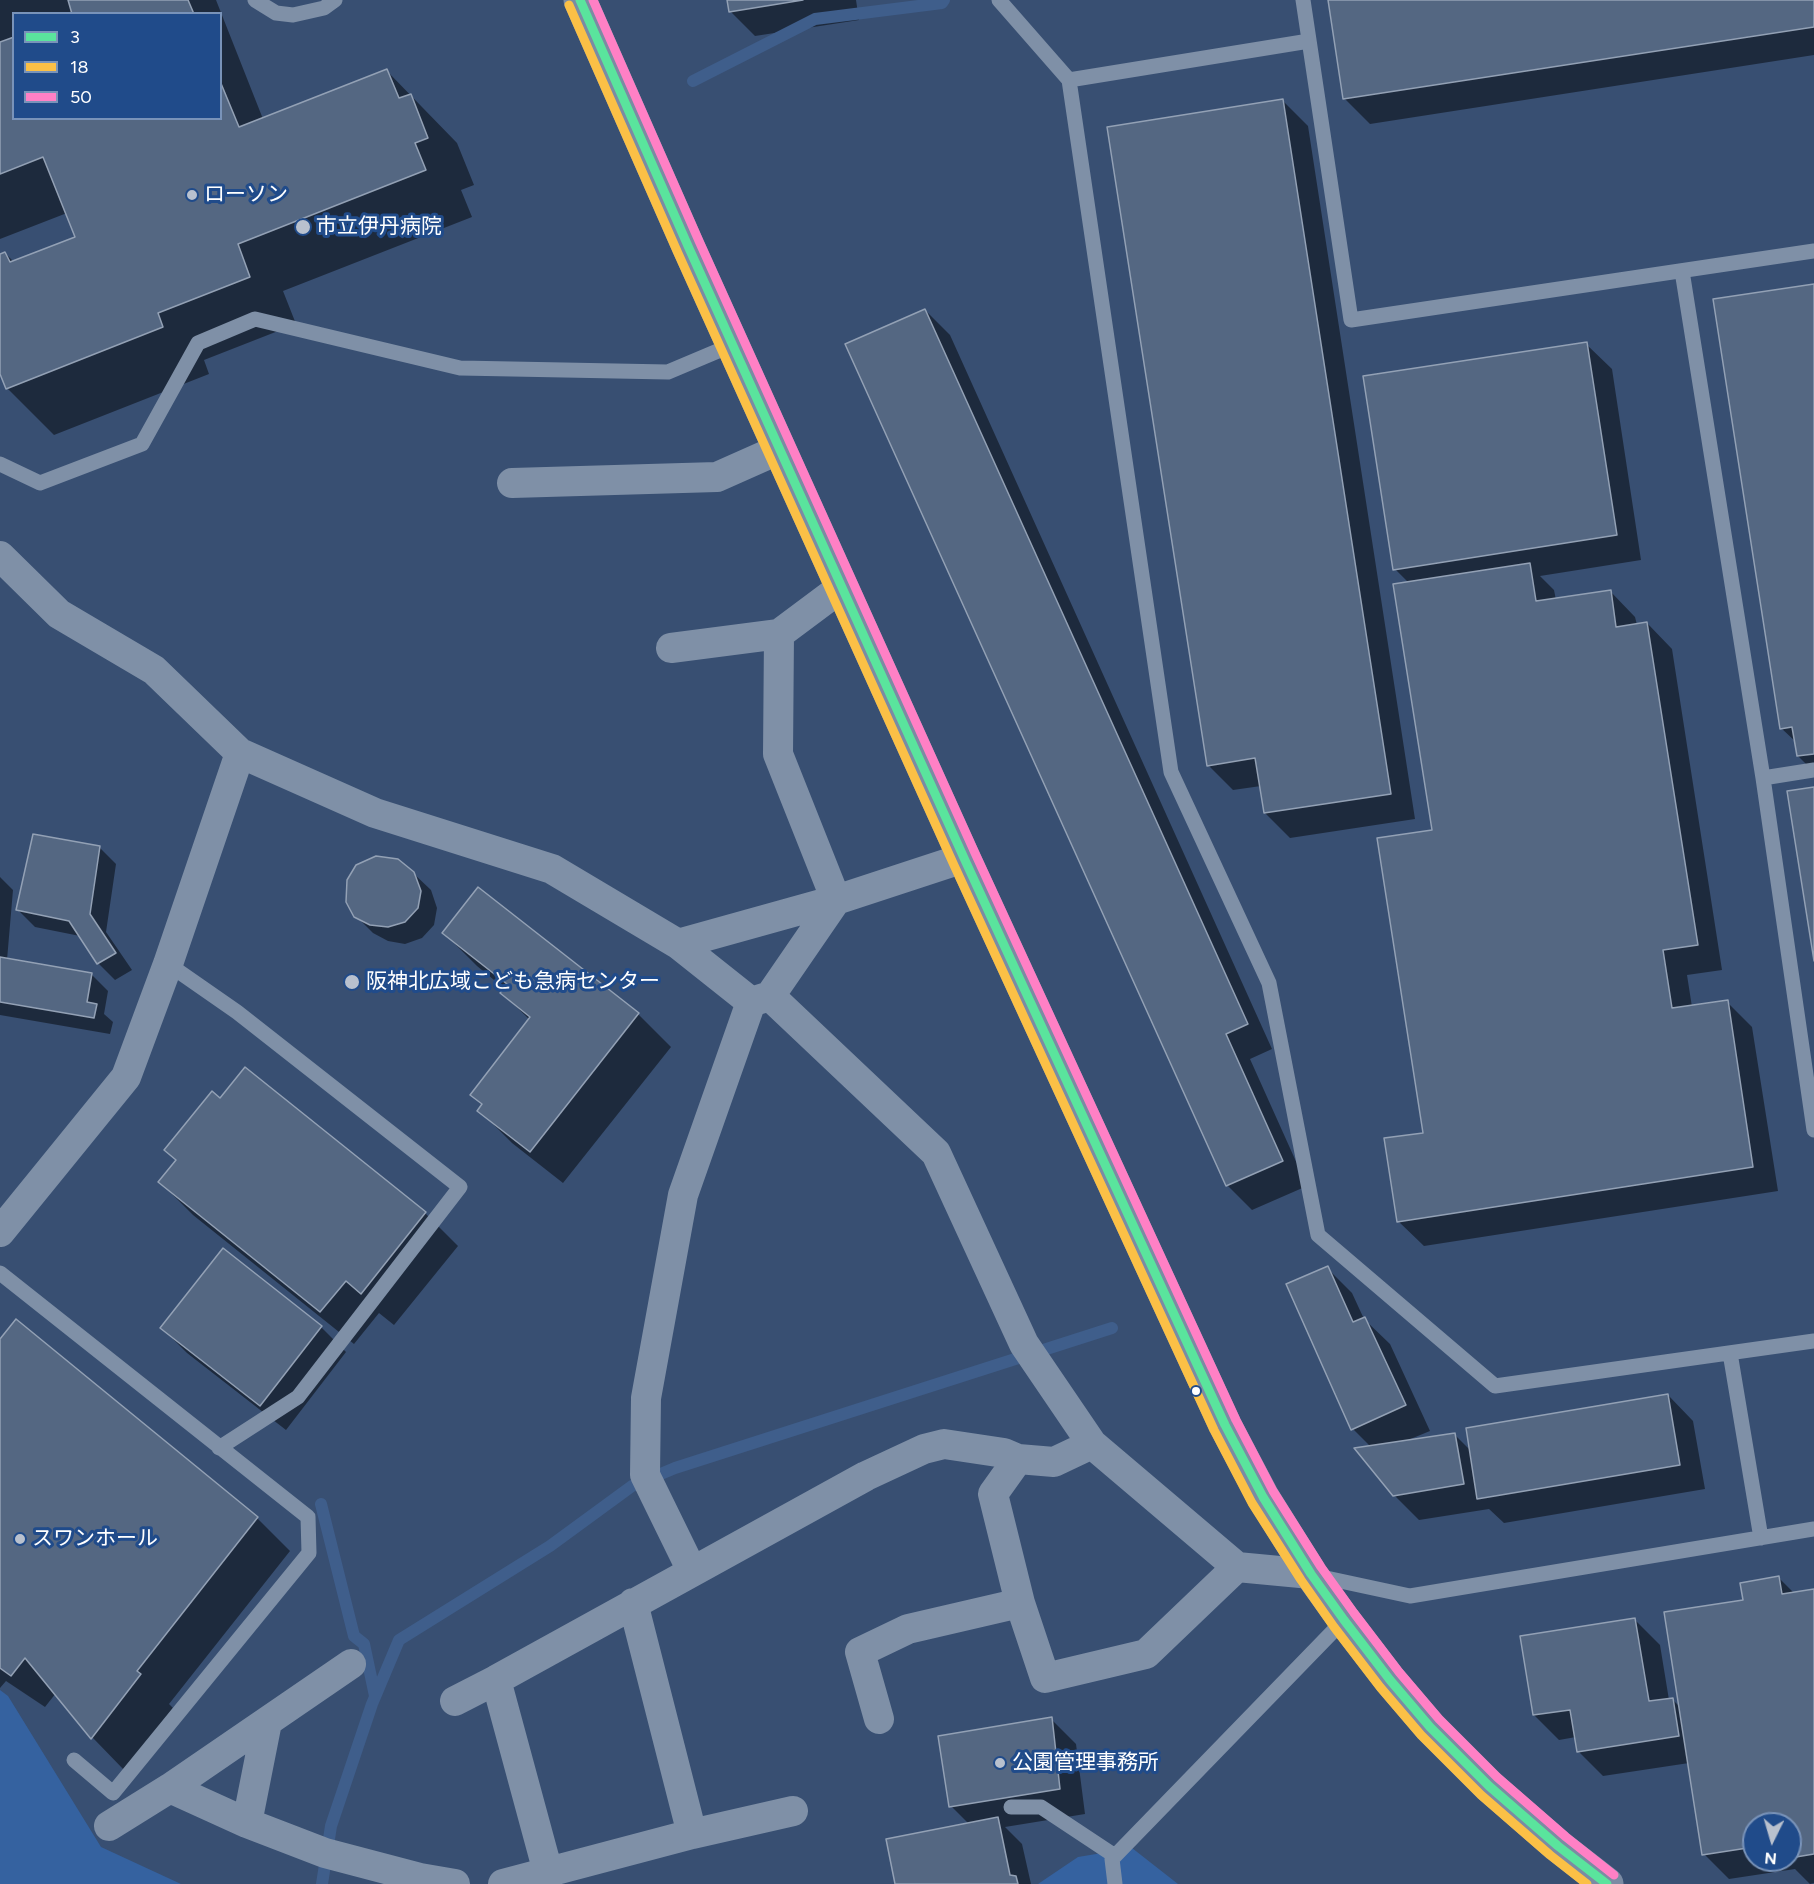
<!DOCTYPE html>
<meta charset="utf-8">
<style>
body{margin:0}
#map{position:relative;width:1814px;height:1884px;overflow:hidden;background:#384f72;font-family:Figtree,sans-serif}
canvas{display:block}
.legend{position:absolute;left:12px;top:12px;width:210px;height:108px;box-sizing:border-box;background:#204b8a;border:2px solid #7993b9;margin:0;padding:8px 10px;list-style:none;font-size:18px;color:#fff}
.legend li{display:flex;align-items:center;gap:12px;height:30px}
.legend b{width:30px;border:2px solid #7993b9}
.north{position:absolute;left:1742px;top:1812px;width:60px;height:60px;box-sizing:border-box;background:#204b8a;border:2px solid #7993b9;border-radius:50%;rotate:185deg;font-size:16px;font-weight:700;line-height:24px;text-align:center;color:#fff}
.north::after{content:'';display:block;margin:auto;width:21px;height:27px;background:#b9c1ce;clip-path:polygon(50% 0,100% 100%,50% 72%,0 100%)}
</style>
<div id="map">
<canvas width="1814" height="1884"></canvas>
<ul class="legend">
<li><b style="height:8px;background:#5ae49d"></b>3</li>
<li><b style="height:8px;background:#fbc046"></b>18</li>
<li><b style="height:8px;background:#ff80c5"></b>50</li>
</ul>
<div class="north">N</div>
</div>
<script>
const ctx = document.querySelector('canvas').getContext('2d');
ctx.lineJoin = 'round';
function fill(path, color) { ctx.fillStyle = color; ctx.fill(path, 'evenodd'); }
const toPath = rows => new Path2D(rows.map(r => 'M' + r).join(''));
function stroke(path, color, width, dash) { ctx.strokeStyle = color; ctx.lineWidth = width; ctx.lineCap = dash ? 'butt' : 'round'; ctx.setLineDash(dash || []); ctx.stroke(path); }
function drawText(font, color, halo, rows, align = 'center') {
  ctx.font = font + ' Figtree,"Noto Sans JP",sans-serif'; ctx.lineWidth = 6; ctx.setLineDash([]); ctx.textBaseline = 'middle'; ctx.strokeStyle = halo; ctx.fillStyle = color; for (const [text, x, y, turn = 0] of rows) {
    ctx.save(); ctx.translate(x, y); ctx.rotate((+turn || 0) * Math.PI / 180); ctx.textAlign = isNaN(turn) ? turn : align; if (halo) ctx.strokeText(text, 0, 0); ctx.fillText(text, 0, 0); ctx.restore();
  }
}
fill(toPath([
 [0,1690,8,1696,101,1847,181,1884,0,1884],
 [1132,1848,1178,1884,1038,1884,1078,1857]
]), '#3562a0');
fill(toPath([
 [0,0,216,0,263,119,387,71,457,143,474,185,461,190,472,217,283,291,296,324,204,360,209,374,54,435,7,388,0,370,0,255,5,253,14,262,77,238,67,213,0,239],
 [14,14,220,14,220,118,14,118],
 [728,0,856,0,859,20,755,36,730,11],
 [1329,0,1814,0,1814,55,1370,124,1345,99],
 [1283,101,1308,126,1415,819,1290,838,1265,813,1261,786,1233,790,1208,765],
 [1814,285,1814,772,1798,756,1796,742,1781,728],
 [925,310,950,335,1272,1049,1250,1059,1307,1186,1252,1210,1227,1185],
 [1586,344,1612,369,1641,560,1540,576,1554,590,1556,600,1610,591,1635,617,1637,625,1647,623,1672,649,1722,970,1687,975,1692,1007,1727,1002,1752,1027,1778,1191,1424,1246,1398,1221,1425,1134,1434,831,1409,583,1395,569],
 [99,847,116,864,106,932,132,970,115,980,98,963,80,936,35,927,18,910],
 [413,873,431,890,437,908,434,925,422,938,405,944,388,941,373,933,356,916],
 [0,877,13,890,7,960,91,974,108,991,104,1014,113,1022,110,1034,0,1015],
 [444,933,638,1014,671,1047,563,1183,512,1143,479,1110,483,1106,472,1094,530,1020,502,993,505,989,477,966],
 [245,1069,425,1213,458,1246,394,1325,379,1313,354,1344,193,1215,160,1182,177,1161,220,1100],
 [223,1250,321,1327,346,1352,286,1430,187,1353,162,1328],
 [1327,1268,1352,1293,1364,1319,1390,1344,1430,1431,1408,1440,1454,1434,1471,1451,1668,1395,1693,1421,1705,1489,1504,1523,1489,1509,1419,1520,1394,1495,1371,1447,1353,1429],
 [0,1342,257,1518,290,1551,169,1704,173,1708,125,1771,93,1738,56,1693,45,1707,6,1681,0,1688],
 [1779,1578,1794,1593,1814,1590,1814,1883,1810,1884,1795,1869,1729,1879,1704,1854,1689,1763,1603,1776,1578,1751,1576,1737,1559,1740,1534,1715,1635,1620,1660,1645,1669,1700,1672,1699,1681,1708,1745,1601],
 [1754,1824,1790,1824,1790,1860,1754,1860],
 [1051,1719,1076,1744,1085,1814,1005,1827,1022,1844,1031,1884,897,1884,969,1824,951,1806]
]), '#0007');
stroke(toPath([
 [693,81,815,19,942,3,944,0],
 [321,1504,354,1636,364,1644,375,1696],
 [322,1884,331,1826,372,1704,399,1640,550,1546,632,1486,675,1468,1112,1328]
]), '#3f5e8b', 12);
const building = toPath([
 [68,0,188,0,194,14,72,14,68,0],
 [727,0,803,0,729,12,727,0],
 [1328,0,1814,0,1814,27,1343,99,1328,0],
 [14,37,14,118,220,118,220,81,239,127,387,69,399,98,411,94,428,138,415,143,426,170,238,244,250,277,158,313,163,327,6,389,0,374,0,254,5,252,10,262,75,237,43,157,0,174,0,42,14,37],
 [1283,99,1391,794,1264,813,1255,758,1207,766,1107,127,1283,99],
 [1814,284,1814,754,1797,756,1792,727,1780,729,1713,299,1814,284],
 [925,309,1248,1024,1226,1034,1283,1161,1226,1186,845,344,925,309],
 [1587,342,1617,535,1393,570,1363,376,1587,342],
 [1530,563,1536,601,1611,590,1616,627,1647,622,1698,945,1663,950,1672,1008,1728,1000,1753,1167,1397,1222,1384,1138,1423,1133,1377,838,1432,830,1393,584,1530,563],
 [1814,787,1814,961,1787,791,1814,787],
 [33,834,100,846,90,914,116,953,97,964,69,921,16,910,33,834],
 [376,856,398,859,414,872,421,891,418,908,405,922,388,927,370,925,354,917,346,902,347,880,356,865,376,856],
 [478,887,639,1013,530,1152,477,1111,482,1104,470,1095,530,1017,500,993,507,984,442,933,478,887],
 [0,957,92,973,87,1002,97,1004,94,1018,0,1002,0,957],
 [245,1067,426,1212,361,1294,346,1281,320,1312,158,1182,176,1160,164,1150,212,1091,220,1098,245,1067],
 [223,1248,322,1326,260,1406,160,1328,223,1248],
 [1328,1266,1353,1322,1365,1317,1406,1405,1351,1430,1286,1284,1328,1266],
 [16,1319,258,1517,137,1671,141,1674,91,1739,25,1658,11,1676,0,1668,0,1339,16,1319],
 [1668,1394,1680,1465,1477,1499,1466,1428,1668,1394],
 [1455,1433,1464,1484,1393,1496,1354,1448,1455,1433],
 [1779,1576,1782,1594,1814,1589,1814,1854,1790,1858,1790,1824,1754,1824,1754,1847,1702,1855,1664,1612,1743,1600,1740,1583,1779,1576],
 [1635,1618,1649,1701,1673,1698,1679,1736,1577,1752,1570,1710,1533,1715,1520,1636,1635,1618],
 [1052,1717,1060,1789,949,1807,938,1736,1052,1717],
 [998,1817,1010,1875,1016,1876,1018,1884,895,1884,886,1839,998,1817]
]);
fill(building, '#546782');
stroke(building, '#93a1b5', 1.5);
stroke(toPath([
 [255,0,276,13,293,15,324,8,335,0],
 [999,0,1069,80,1171,772,1269,983,1318,1235,1495,1386,1814,1341],
 [1303,0,1351,320,1814,251],
 [1069,80,1309,41],
 [1682,271,1763,778,1814,1130],
 [0,464,40,483,142,444,198,343,255,319,460,368,668,372,732,345],
 [1763,778,1814,770],
 [168,964,237,1012,460,1187,298,1397,219,1448],
 [0,1273,308,1517,309,1553,113,1793,74,1760],
 [1730,1353,1761,1538],
 [1317,1576,1410,1596,1814,1529],
 [1011,1807,1041,1807,1115,1856],
 [1115,1884,1112,1859,1344,1620]
]), '#7f90a7', 15);
stroke(toPath([
 [512,483,717,477,780,449],
 [0,556,59,614,154,670,240,753,375,813,552,869,678,944,751,1002,770,996,836,900],
 [671,648,779,634],
 [836,900,778,754,779,634,842,587],
 [678,944,836,900,964,858],
 [770,996,936,1153,1024,1344,1092,1444,1237,1567,1311,1574],
 [0,1232,126,1077,168,964,240,753],
 [1018,1459,993,1494,1020,1603,1045,1678,1146,1654,1237,1567],
 [692,1571,645,1475,646,1398,683,1195,751,1002],
 [633,1603,692,1834],
 [496,1680,548,1872],
 [455,1701,496,1680,866,1476,924,1449,944,1444,1004,1453,1018,1459,1054,1462,1092,1444],
 [879,1719,860,1652,908,1629,1020,1603],
 [170,1788,247,1823,325,1853,420,1878,455,1884],
 [247,1823,267,1722],
 [109,1826,170,1788,351,1664],
 [503,1884,692,1834,793,1811]
]), '#7f90a7', 30);
stroke(toPath([
 [580,0,688,246,964,858,1225,1425,1263,1497,1311,1574,1344,1620,1390,1680,1430,1727,1489,1786,1558,1846,1607,1884]
]), '#7b8ba3', 33);
stroke(toPath([
 [580,0,688,246,964,858,1225,1425,1263,1497,1311,1574,1344,1620,1390,1680,1430,1727,1489,1786,1558,1846,1607,1884]
]), '#5ae49d', 9);
stroke(toPath([
 [569,5,677,251,953,863,1214,1430,1252,1503,1301,1580,1334,1627,1380,1687,1421,1735,1481,1795,1550,1855,1587,1884]
]), '#fbc046', 9);
stroke(toPath([
 [593,0,699,241,975,853,1236,1420,1273,1491,1321,1567,1354,1613,1399,1672,1439,1719,1497,1777,1566,1837,1614,1875]
]), '#ff80c5', 9);
for (const [x, y, r, color] of [
 [192,195,6,"#b9c1ce"],
 [303,227,8,"#b9c1ce"],
 [352,982,8,"#b9c1ce"],
 [1196,1391,5,"#fff"],
 [20,1539,6,"#b9c1ce"],
 [1000,1763,6,"#b9c1ce"]
]) { const dot = new Path2D(); dot.arc(x, y, r, 0, 2 * Math.PI); ctx.fillStyle = color; ctx.fill(dot); stroke(dot, '#204b8a', 2); }
drawText('21px', '#fff', '#204b8a', [
 ["ローソン",204,195],
 ["市立伊丹病院",316,227],
 ["阪神北広域こども急病センター",366,982],
 ["スワンホール",32,1539],
 ["公園管理事務所",1012,1763]
], 'left');
</script>
